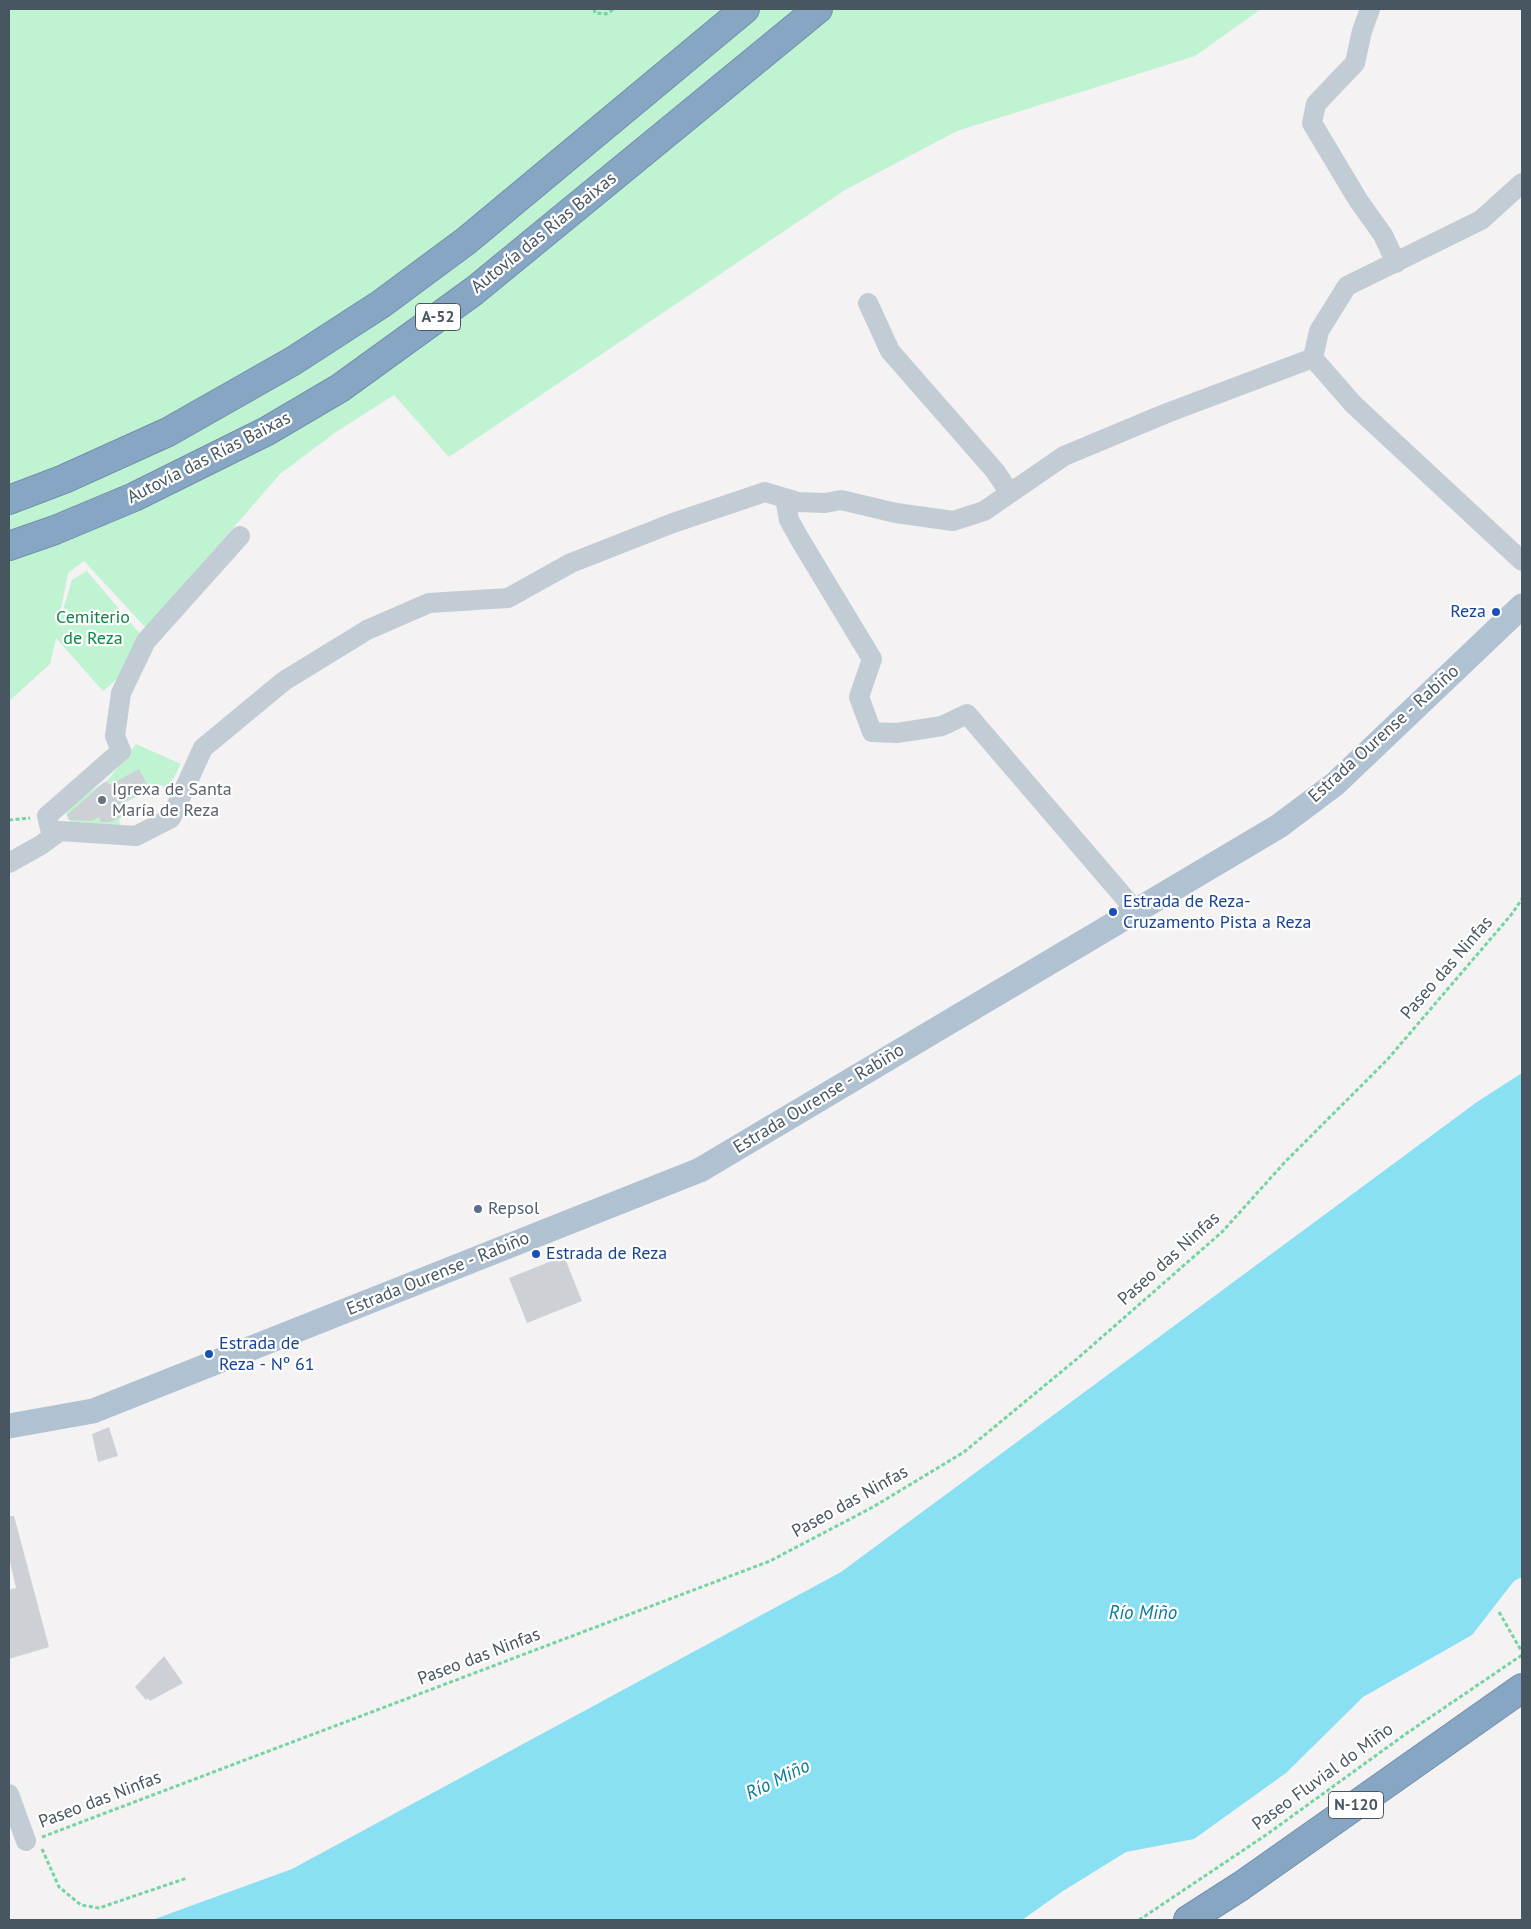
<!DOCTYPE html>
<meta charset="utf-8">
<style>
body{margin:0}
#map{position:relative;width:1531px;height:1929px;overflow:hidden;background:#f4f2f2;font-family:"PT Sans",sans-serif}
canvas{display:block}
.frame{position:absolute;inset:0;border:10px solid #485661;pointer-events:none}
</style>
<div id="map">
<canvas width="1531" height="1929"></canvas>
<div class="frame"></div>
</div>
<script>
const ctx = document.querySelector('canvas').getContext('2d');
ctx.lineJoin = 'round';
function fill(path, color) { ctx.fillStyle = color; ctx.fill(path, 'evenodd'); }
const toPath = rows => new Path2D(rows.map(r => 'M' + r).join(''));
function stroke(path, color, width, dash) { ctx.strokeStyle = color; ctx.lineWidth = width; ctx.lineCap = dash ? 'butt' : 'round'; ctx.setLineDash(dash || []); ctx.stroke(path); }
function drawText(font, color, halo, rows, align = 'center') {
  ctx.font = font + ' "PT Sans",sans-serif'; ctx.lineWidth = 4.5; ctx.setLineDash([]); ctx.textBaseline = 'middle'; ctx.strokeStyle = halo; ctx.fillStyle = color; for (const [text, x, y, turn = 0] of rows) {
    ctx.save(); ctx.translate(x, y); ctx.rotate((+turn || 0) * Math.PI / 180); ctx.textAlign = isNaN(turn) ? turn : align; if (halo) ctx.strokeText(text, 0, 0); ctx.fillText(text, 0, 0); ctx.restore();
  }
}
fill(toPath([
 [9,9,1261,9,1195,56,957,131,845,190,449,457,394,395,336,432,280,474,146,628,84,561,68,573,57,630,72,580,87,571,141,635,124,673,103,691,56,638,50,664,9,701],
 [136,744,181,764,173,779,164,788,162,785,124,803,127,815,119,819,121,829,75,830,63,808,107,781]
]), '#bff3d1');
fill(toPath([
 [1522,1073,1522,1577,1514,1581,1472,1635,1363,1697,1286,1773,1194,1839,1126,1852,1063,1891,1022,1920,152,1920,292,1869,841,1572,1477,1102]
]), '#89e0f3');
fill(toPath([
 [139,769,149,788,116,806,122,816,110,822,101,822,99,817,91,821,69,820,67,815,103,783,107,781,109,785],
 [564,1256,582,1301,527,1323,509,1278],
 [109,1427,118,1456,98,1462,92,1434],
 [9,1516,14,1516,49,1647,9,1659,9,1590,16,1588,9,1557],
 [164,1656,183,1683,150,1701,148,1698,146,1700,135,1687]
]), '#cdd1d6');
const highway = toPath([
 [9,500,64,479,168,432,293,361,381,304,466,241,745,9],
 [9,546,55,530,134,497,267,431,340,388,474,291,818,9],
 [1188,1920,1241,1886,1522,1688]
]);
stroke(highway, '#7291af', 30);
stroke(toPath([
 [594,9,595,13,606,14,614,9],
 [9,820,30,818],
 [1499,1612,1522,1652],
 [42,1837,770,1561,873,1507,964,1452,1078,1358,1222,1232,1285,1162,1387,1060,1511,915,1522,899],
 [42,1849,59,1887,81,1905,99,1908,187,1878],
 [1139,1920,1266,1835,1407,1733,1522,1655]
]), '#74d4a2', 3, [4, 2.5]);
stroke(toPath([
 [1370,9,1362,31,1355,63,1316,104,1312,123,1358,200,1383,235,1396,263],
 [1522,183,1481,220,1347,286,1319,331,1313,358,1353,404,1522,561],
 [868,303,890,351,995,471,1010,493],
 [785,498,789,520,799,538,872,659,859,697,872,732,897,733,942,726,967,714,1136,911],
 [52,837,47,816,121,751,115,736,121,693,146,641,240,536],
 [9,863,41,845,60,831,136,836,171,818,203,748,284,681,367,630,429,603,508,598,571,563,673,523,765,492,798,502,825,503,841,500,896,513,953,521,984,511,1064,456,1167,413,1313,358],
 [9,1794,26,1841]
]), '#c2ccd4', 20);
stroke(toPath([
 [9,1426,93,1411,700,1170,1279,826,1335,784,1522,606]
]), '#b0c2d2', 25);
stroke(highway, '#87a6c3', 28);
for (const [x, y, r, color] of [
 [1496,612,5,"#1a4fb4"],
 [102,800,5,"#6b7280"],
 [1113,912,5,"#1a4fb4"],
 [478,1209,5,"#5c6f8a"],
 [536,1254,5,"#1a4fb4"],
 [209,1354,5,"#1a4fb4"]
]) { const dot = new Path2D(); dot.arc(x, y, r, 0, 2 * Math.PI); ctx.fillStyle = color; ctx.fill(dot); stroke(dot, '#fff', 2); }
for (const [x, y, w] of [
 [438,317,45],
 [1356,1805,55]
]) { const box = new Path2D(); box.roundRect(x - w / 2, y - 13.5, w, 27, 4); ctx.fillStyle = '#fff'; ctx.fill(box); stroke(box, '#485661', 1); }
drawText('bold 16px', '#485661', null, [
 ["A-52",438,317],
 ["N-120",1356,1805]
]);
drawText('18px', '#485661', '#fff', [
 ["Autovía das Rías Baixas",544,233,-39],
 ["Autovía das Rías Baixas",209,458,-27],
 ["Estrada Ourense - Rabiño",1384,734,-42],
 ["Paseo das Ninfas",1447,968,-49],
 ["Estrada Ourense - Rabiño",819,1099,-31],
 ["Paseo das Ninfas",1169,1259,-42],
 ["Estrada Ourense - Rabiño",438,1274,-22],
 ["Paseo das Ninfas",850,1502,-29],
 ["Paseo das Ninfas",479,1657,-21],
 ["Paseo Fluvial do Miño",1323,1777,-36],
 ["Paseo das Ninfas",100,1800,-21]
]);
drawText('18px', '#164399', '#fff', [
 ["Reza",1486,612,"right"],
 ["Estrada de Reza-",1123,902],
 ["Cruzamento Pista a Reza",1123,923],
 ["Estrada de Reza",546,1254],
 ["Estrada de",219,1344],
 ["Reza - Nº 61",219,1365]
], 'left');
drawText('18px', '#118447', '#fff', [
 ["Cemiterio",93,618],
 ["de Reza",93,639]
]);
drawText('18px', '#5b616d', '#fff', [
 ["Igrexa de Santa",112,790],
 ["María de Reza",112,811]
], 'left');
drawText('18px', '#4e5e75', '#fff', [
 ["Repsol",488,1209]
], 'left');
drawText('italic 19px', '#057d98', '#fff', [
 ["Río Miño",1143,1614],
 ["Río Miño",778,1780,-26]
]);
</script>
